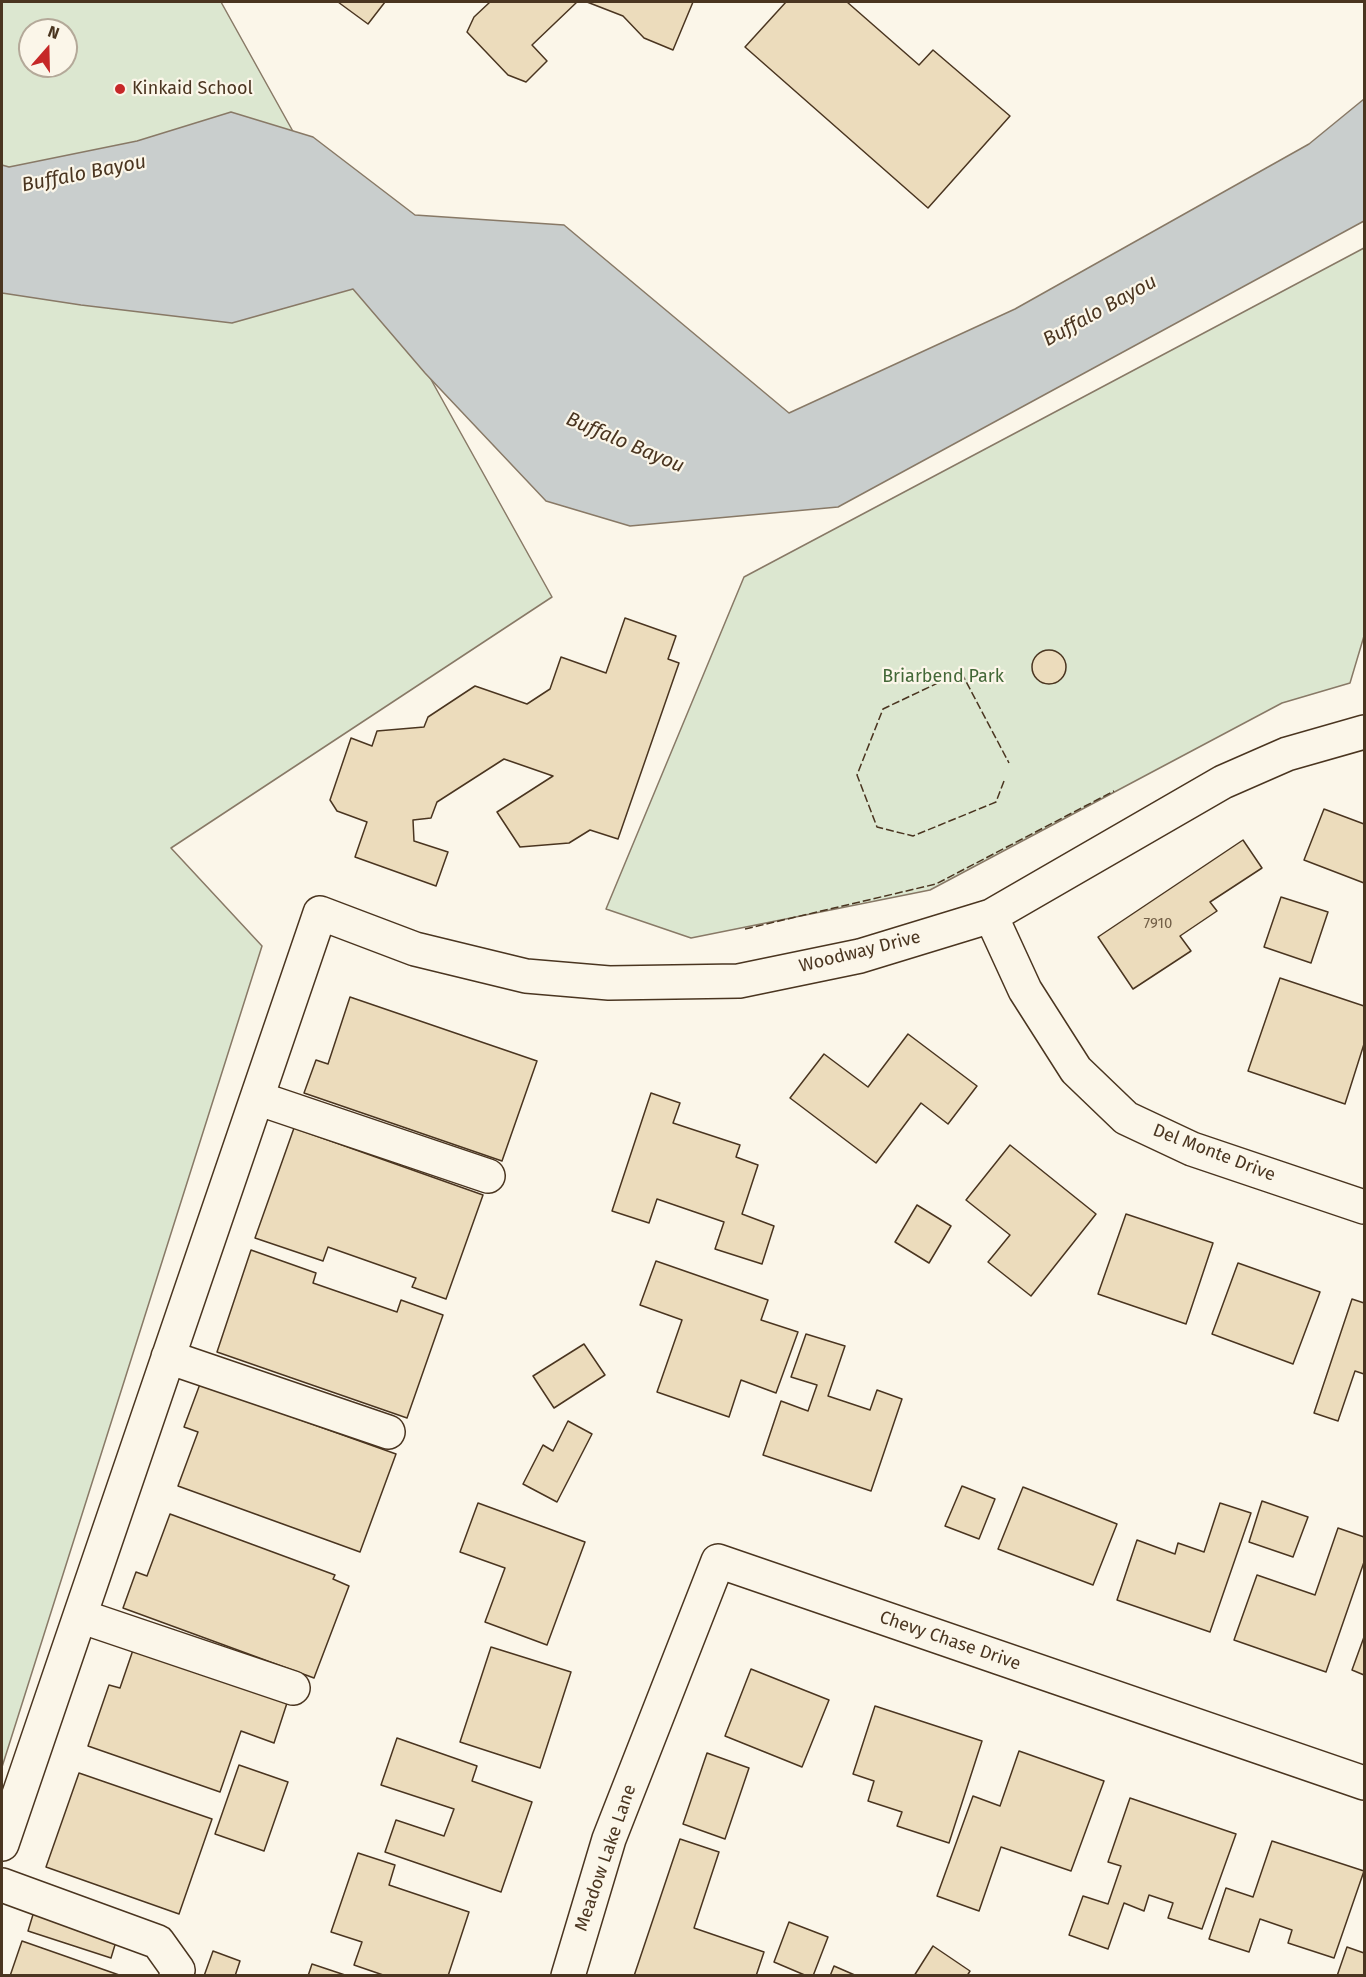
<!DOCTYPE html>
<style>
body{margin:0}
#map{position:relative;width:1366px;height:1977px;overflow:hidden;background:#fbf6e9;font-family:"Fira Sans",sans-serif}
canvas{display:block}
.frame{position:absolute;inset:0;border:3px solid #4a3520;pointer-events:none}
.north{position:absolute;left:18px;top:18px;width:60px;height:60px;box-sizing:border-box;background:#fbf6e9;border:2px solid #b4a999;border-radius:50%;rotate:20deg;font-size:16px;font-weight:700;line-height:24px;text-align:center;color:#4a3520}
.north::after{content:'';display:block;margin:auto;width:21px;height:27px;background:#c62828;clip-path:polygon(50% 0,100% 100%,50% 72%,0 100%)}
</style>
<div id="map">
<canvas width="1366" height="1977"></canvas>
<div class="frame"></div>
<div class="north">N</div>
</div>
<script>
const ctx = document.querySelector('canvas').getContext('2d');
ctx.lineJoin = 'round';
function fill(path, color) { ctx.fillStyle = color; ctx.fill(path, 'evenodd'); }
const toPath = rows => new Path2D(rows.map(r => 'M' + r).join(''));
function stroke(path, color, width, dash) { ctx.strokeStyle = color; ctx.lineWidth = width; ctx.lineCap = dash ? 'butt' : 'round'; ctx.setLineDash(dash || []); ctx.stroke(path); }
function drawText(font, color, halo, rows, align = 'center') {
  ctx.font = font + ' "Fira Sans",sans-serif'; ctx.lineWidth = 4.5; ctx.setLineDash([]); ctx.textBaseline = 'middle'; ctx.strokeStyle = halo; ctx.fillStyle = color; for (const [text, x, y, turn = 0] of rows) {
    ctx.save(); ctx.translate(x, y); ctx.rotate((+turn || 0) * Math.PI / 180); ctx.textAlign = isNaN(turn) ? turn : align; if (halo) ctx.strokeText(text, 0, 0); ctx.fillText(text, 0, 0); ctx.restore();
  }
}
const green = toPath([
 [2,2,221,2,552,597,171,848,262,946,2,1767,2,2],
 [30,30,66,30,66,66,30,66,30,30],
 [1364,248,1364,636,1350,683,1282,703,930,890,691,938,606,909,744,577,1364,248]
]);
fill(green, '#dce7d0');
stroke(green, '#887966', 1.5);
const water = toPath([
 [1364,99,1364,221,838,507,630,526,546,501,425,373,353,289,232,323,81,305,2,293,2,165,9,167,137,141,231,112,313,137,415,215,564,225,789,413,1015,309,1309,144,1364,99]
]);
fill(water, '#c9cecd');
stroke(water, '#887966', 1.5);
const building = toPath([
 [338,2,385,2,368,24,338,2],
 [490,2,577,2,532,45,547,61,526,82,508,75,467,32,474,17,490,2],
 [587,2,693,2,673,50,644,38,623,16,587,2],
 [786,2,847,2,919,65,933,50,1010,116,928,208,745,47,786,2],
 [625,618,676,636,668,659,679,663,618,839,590,830,569,843,520,847,497,812,553,776,504,759,437,802,431,818,413,820,414,841,448,852,436,886,355,857,367,822,337,811,330,800,351,738,372,746,377,731,424,727,428,717,475,686,527,704,550,689,561,657,606,673,625,618],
 '1032 667a17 17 0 1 1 34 0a17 17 0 1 1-34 0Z',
 [1324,809,1364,824,1364,883,1304,860,1324,809],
 [1243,840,1262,868,1210,902,1217,911,1180,936,1191,951,1133,989,1098,937,1243,840],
 [1281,897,1328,912,1311,963,1264,947,1281,897],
 [1280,978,1364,1006,1364,1044,1345,1104,1248,1071,1280,978],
 [350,997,537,1061,502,1161,304,1093,316,1060,328,1064,350,997],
 [908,1034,977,1086,948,1124,921,1103,876,1163,790,1098,824,1054,868,1087,908,1034],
 [651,1093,680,1103,673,1123,740,1145,736,1157,758,1165,742,1214,774,1226,762,1264,715,1249,724,1222,657,1199,649,1223,612,1211,651,1093],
 [294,1128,483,1195,446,1299,412,1287,416,1278,328,1247,323,1261,255,1238,294,1128],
 [1010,1145,1096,1214,1031,1296,988,1262,1010,1235,966,1200,1010,1145],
 [917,1205,951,1226,929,1263,895,1242,917,1205],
 [1126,1214,1213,1243,1186,1324,1098,1294,1126,1214],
 [251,1250,316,1273,313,1283,397,1312,401,1300,443,1315,407,1418,217,1352,251,1250],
 [656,1261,768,1300,761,1320,798,1332,776,1393,741,1380,729,1417,657,1392,682,1320,640,1305,656,1261],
 [1238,1263,1320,1292,1293,1364,1212,1334,1238,1263],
 [1352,1299,1364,1303,1364,1374,1355,1371,1338,1421,1314,1413,1352,1299],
 [806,1334,845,1346,828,1396,870,1410,877,1390,902,1399,871,1491,763,1455,781,1401,808,1411,817,1385,791,1377,806,1334],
 [584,1344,605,1375,554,1408,533,1376,584,1344],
 [200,1384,396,1454,360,1552,178,1486,198,1432,184,1427,200,1384],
 [568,1421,592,1434,557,1502,523,1484,543,1445,553,1451,568,1421],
 [962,1486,995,1499,979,1539,945,1526,962,1486],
 [1023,1487,1117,1524,1093,1585,998,1549,1023,1487],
 [1262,1501,1308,1517,1293,1557,1249,1542,1262,1501],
 [478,1503,585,1542,547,1645,485,1622,505,1568,460,1552,478,1503],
 [1220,1503,1251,1513,1210,1632,1117,1600,1137,1540,1175,1554,1178,1543,1204,1552,1220,1503],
 [170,1514,335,1575,333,1579,349,1586,314,1678,123,1608,136,1572,147,1576,170,1514],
 [1338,1528,1364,1537,1364,1562,1326,1672,1234,1640,1257,1575,1315,1595,1338,1528],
 [1364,1637,1364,1675,1352,1670,1364,1637],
 [491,1647,571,1672,540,1768,460,1742,491,1647],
 [133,1650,287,1703,274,1743,241,1731,220,1792,88,1746,109,1685,120,1688,133,1650],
 [751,1669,829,1700,802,1767,725,1736,751,1669],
 [875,1706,982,1741,949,1843,897,1826,902,1812,868,1801,874,1781,853,1774,875,1706],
 [397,1738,477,1766,472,1781,532,1802,501,1892,385,1852,396,1820,444,1836,454,1809,381,1785,397,1738],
 [1019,1751,1104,1781,1071,1871,1001,1847,979,1911,937,1896,973,1796,1000,1806,1019,1751],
 [707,1753,749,1768,725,1839,683,1824,707,1753],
 [239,1765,288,1782,264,1851,215,1834,239,1765],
 [79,1773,212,1819,179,1914,46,1867,79,1773],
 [1130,1798,1236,1834,1202,1929,1168,1918,1173,1903,1149,1895,1144,1911,1124,1903,1108,1949,1069,1935,1083,1896,1108,1904,1121,1866,1108,1862,1130,1798],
 [680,1839,719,1852,694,1928,764,1952,756,1976,634,1976,680,1839],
 [1272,1841,1364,1871,1334,1958,1288,1943,1292,1930,1260,1919,1249,1952,1209,1939,1226,1888,1253,1897,1272,1841],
 [358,1853,395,1865,389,1885,469,1912,448,1976,386,1976,354,1965,362,1942,331,1932,358,1853],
 [35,1908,118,1935,111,1958,28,1931,35,1908],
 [789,1922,828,1937,813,1976,807,1976,774,1962,789,1922],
 [22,1941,122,1976,10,1976,22,1941],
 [933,1946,970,1971,967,1976,914,1976,933,1946],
 [1347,1947,1364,1953,1364,1976,1337,1976,1347,1947],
 [213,1951,240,1961,235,1976,204,1976,213,1951],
 [312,1964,348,1976,308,1976,312,1964],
 [834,1966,857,1976,830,1976,834,1966]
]);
fill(building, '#ecdcbc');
stroke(building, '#4a3520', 1.5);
const minor = toPath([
 [991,916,1025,990,1076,1070,1126,1118,1192,1149,1364,1207],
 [257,1098,488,1176],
 [168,1357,388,1432],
 [80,1616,293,1688],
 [2,1844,320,913,415,949,526,976,609,983,739,981,860,956,991,916,1223,782,1287,754,1364,732],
 [2,1885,158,1942,178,1970,176,1976],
 [568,1976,609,1839,718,1561,1364,1783]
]);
stroke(minor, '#4a3520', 36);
stroke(minor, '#fbf6e9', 33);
stroke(toPath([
 [1004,781,996,802,913,836,877,827,857,775,883,709,961,672,1009,763],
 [745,929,936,884,1114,791]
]), '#4a3520', 1.5, [8, 3]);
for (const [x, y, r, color] of [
 [120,89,6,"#c62828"]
]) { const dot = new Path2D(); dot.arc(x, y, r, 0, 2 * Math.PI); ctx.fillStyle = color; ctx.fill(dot); stroke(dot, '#fbf6e9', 2); }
drawText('15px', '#725f47', null, [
 ["7910",1158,924]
]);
drawText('18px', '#4a3520', '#fbf6e9', [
 ["Kinkaid School",132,89]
], 'left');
drawText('18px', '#436837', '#fbf6e9', [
 ["Briarbend Park",943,677]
]);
drawText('18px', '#4a3520', '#fbf6e9', [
 ["Woodway Drive",860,952,-14],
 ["Del Monte Drive",1214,1153,21],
 ["Chevy Chase Drive",950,1641,19],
 ["Meadow Lake Lane",606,1858,-71]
]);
drawText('italic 20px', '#4a3520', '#fbf6e9', [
 ["Buffalo Bayou",84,174,-11],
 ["Buffalo Bayou",1100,311,-29],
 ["Buffalo Bayou",625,443,23]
]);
</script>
